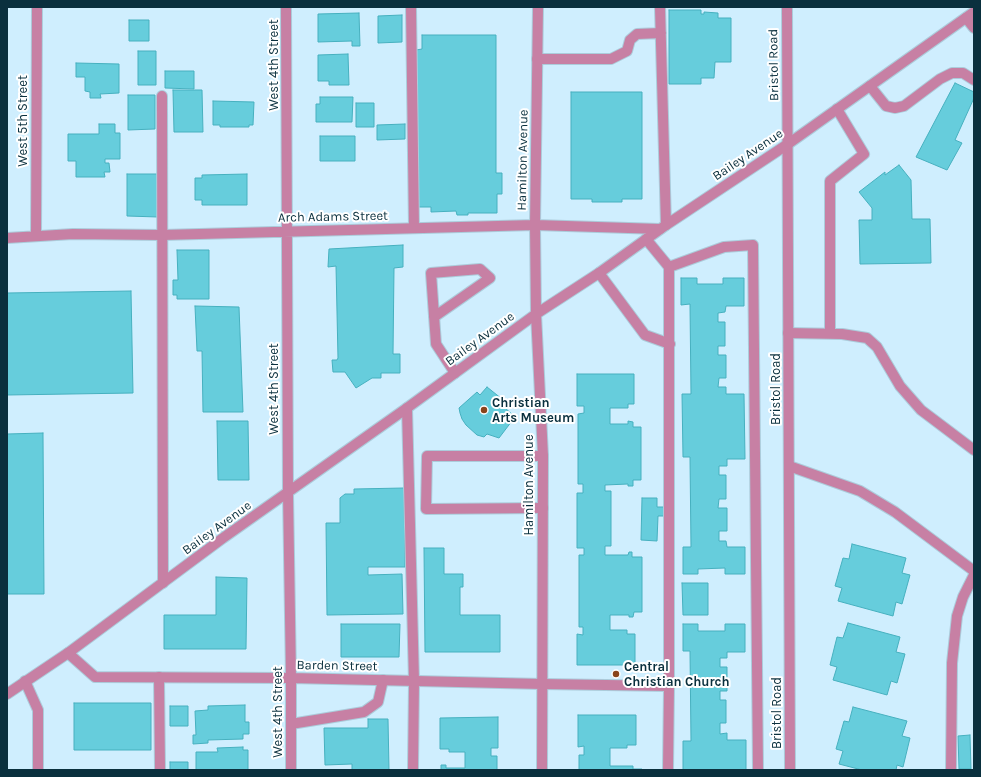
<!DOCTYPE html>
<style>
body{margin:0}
#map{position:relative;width:981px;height:777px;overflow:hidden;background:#cfeefe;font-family:Karla,sans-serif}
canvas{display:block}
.frame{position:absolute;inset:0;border:8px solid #0a303e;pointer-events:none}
</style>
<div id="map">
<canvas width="981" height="777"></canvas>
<div class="frame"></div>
</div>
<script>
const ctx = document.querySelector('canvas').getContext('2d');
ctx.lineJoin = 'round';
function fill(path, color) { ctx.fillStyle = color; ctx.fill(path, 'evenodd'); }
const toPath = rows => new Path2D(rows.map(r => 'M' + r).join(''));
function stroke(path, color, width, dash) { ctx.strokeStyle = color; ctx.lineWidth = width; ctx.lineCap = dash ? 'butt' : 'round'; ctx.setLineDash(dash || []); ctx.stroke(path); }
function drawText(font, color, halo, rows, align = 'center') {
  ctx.font = font + ' Karla,sans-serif'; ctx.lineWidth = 4; ctx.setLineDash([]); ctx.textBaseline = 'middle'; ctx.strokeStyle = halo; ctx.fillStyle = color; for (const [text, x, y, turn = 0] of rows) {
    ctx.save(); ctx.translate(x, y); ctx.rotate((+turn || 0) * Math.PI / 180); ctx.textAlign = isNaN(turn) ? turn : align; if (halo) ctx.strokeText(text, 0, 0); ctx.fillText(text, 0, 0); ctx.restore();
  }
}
const building = toPath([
 [669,10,701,10,701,14,704,14,704,12,718,13,718,18,731,18,731,62,715,62,714,78,701,78,701,84,669,84,669,10],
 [359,13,360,46,352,46,352,41,318,42,318,14,359,13],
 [402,15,402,42,378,43,378,16,402,15],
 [129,20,149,20,149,41,129,41,129,20],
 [422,35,496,35,496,173,502,173,502,194,497,194,497,213,468,213,468,215,457,215,456,211,431,212,431,207,417,207,416,50,422,49,422,35],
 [138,51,156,51,156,85,138,85,138,51],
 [348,54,349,85,329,85,329,81,318,81,318,55,348,54],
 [76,63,119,64,119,93,100,94,101,98,90,98,90,92,85,91,85,77,76,77,76,63],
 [165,71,194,71,194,89,165,88,165,71],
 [955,83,974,92,974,98,955,140,962,143,947,170,916,157,955,83],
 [173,90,202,90,203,132,174,132,173,90],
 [571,92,642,92,642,199,622,199,622,202,592,202,592,199,571,199,571,92],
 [128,95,155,95,155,129,128,130,128,95],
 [320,97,353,97,352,122,316,122,316,104,320,104,320,97],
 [213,101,254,102,253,125,249,125,249,127,220,127,220,125,213,125,213,101],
 [356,103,374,103,374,127,356,127,356,103],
 [99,124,115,124,115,133,120,133,120,159,105,159,105,163,109,163,110,172,104,172,105,177,76,177,76,161,68,161,68,134,99,134,99,124],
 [405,124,405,139,377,140,377,125,405,124],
 [320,136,355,136,355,161,320,161,320,136],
 [899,165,911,180,912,219,930,219,931,263,860,264,859,220,872,220,872,208,859,192,885,172,885,175,899,165],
 [127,174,159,174,158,217,127,216,127,174],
 [247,174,247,205,202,205,202,200,195,200,195,178,202,178,202,175,247,174],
 [403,245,403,267,394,268,393,354,400,354,400,373,381,373,381,378,372,378,356,388,345,372,333,372,332,360,337,360,338,358,336,266,328,267,329,249,403,245],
 [177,250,209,250,209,299,177,299,177,295,173,295,173,280,178,280,177,250],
 [681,278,697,278,697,284,723,284,723,278,744,278,744,306,726,306,725,312,718,313,718,322,725,322,725,346,718,346,718,355,726,355,726,378,719,378,718,387,726,387,726,394,744,394,745,459,727,459,727,466,719,466,719,475,726,475,726,499,719,499,718,508,727,508,727,531,719,531,719,541,726,541,727,547,745,547,745,574,725,574,725,568,698,569,698,574,683,574,683,547,691,547,690,457,683,457,682,394,691,394,690,304,681,305,681,278],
 [131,291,133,393,7,395,7,293,131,291],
 [195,306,239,307,243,412,203,412,202,351,197,351,195,306],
 [577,374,634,374,634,404,628,404,628,408,610,408,610,424,628,424,628,421,633,422,633,427,641,427,641,480,633,480,633,486,628,486,628,484,605,485,605,491,611,491,611,546,605,546,605,555,628,555,629,552,632,552,632,557,642,557,642,612,634,612,633,617,629,617,629,615,610,615,610,630,627,630,627,634,635,634,635,665,577,665,577,634,583,635,583,627,579,627,579,555,584,555,584,548,577,548,577,493,583,493,583,484,578,484,578,414,584,413,584,406,577,406,577,374],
 [487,387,507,403,504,407,515,417,499,438,487,434,484,437,477,435,466,425,462,419,460,413,459,408,477,392,480,395,487,387],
 [217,421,248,421,249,480,218,480,217,421],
 [43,433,44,594,7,594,7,434,43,433],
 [404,488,405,567,368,567,368,575,402,574,403,614,327,615,326,523,340,523,340,498,345,494,354,494,354,489,404,488],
 [642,498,657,498,657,507,664,507,664,516,658,516,657,541,641,540,642,498],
 [852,544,906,558,902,573,910,575,902,604,896,602,893,616,838,601,842,588,835,586,843,558,849,559,852,544],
 [424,548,444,548,444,574,463,574,463,587,460,587,460,615,500,615,500,652,425,652,424,548],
 [216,577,247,578,246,649,164,649,164,615,216,615,216,577],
 [682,583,708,583,708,615,683,615,682,583],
 [848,623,900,637,896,652,905,654,897,683,891,681,887,695,833,680,837,667,830,665,837,637,843,638,848,623],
 [341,624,400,624,399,657,341,657,341,624],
 [683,624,698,624,698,631,725,631,725,624,745,624,745,652,727,652,727,658,720,658,720,667,727,667,727,691,720,691,720,700,726,700,726,723,720,723,720,734,727,733,727,740,746,740,746,770,683,770,683,741,691,741,690,651,683,651,683,624],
 [74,703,151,703,151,750,74,750,74,703],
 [245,705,245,722,249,722,249,734,243,734,243,739,208,740,208,743,193,744,193,735,196,735,195,711,208,710,208,706,245,705],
 [170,706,188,706,188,726,170,726,170,706],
 [853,707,907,721,902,736,910,738,903,767,897,765,896,770,862,770,839,764,843,751,836,749,844,721,849,722,853,707],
 [578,715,636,715,636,745,627,745,627,748,610,748,610,766,633,766,633,769,642,769,642,770,579,770,579,755,584,755,584,746,578,747,578,715],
 [498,717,498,748,491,748,491,756,497,756,497,770,441,770,441,765,446,765,446,768,465,768,465,752,449,752,449,749,440,749,440,718,498,717],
 [368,719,388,719,389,770,352,770,352,764,325,765,324,728,368,728,368,719],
 [970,735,971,769,959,769,958,736,970,735],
 [243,747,243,750,248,750,248,770,196,770,196,752,218,752,217,748,243,747],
 [170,762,188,762,188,770,170,770,170,762]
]);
fill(building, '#66cddc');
stroke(building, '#46b0bf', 1);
const service = toPath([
 [411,7,414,228],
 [660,7,666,225],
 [537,59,611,59,627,51,630,40,637,34,661,33],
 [870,86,886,106,895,108,904,106,940,79,952,73,963,73,974,80],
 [162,96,163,583],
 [646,239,669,267,724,247,753,245,758,770],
 [599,273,645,335,670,344],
 [434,317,490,278,480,269,431,273,436,344,455,373],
 [788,333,842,334,867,338,877,347,900,386,921,410,974,450],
 [830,334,830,181,864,154,837,109],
 [407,408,414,681,413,770],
 [789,466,860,491,895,512,974,571],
 [543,508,426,509,427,456,543,456],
 [159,677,160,770],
 [542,684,669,686,668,770],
 [669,686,669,267],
 [291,724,364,712,378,702,383,680],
 [951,770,952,663,957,616,963,597,974,575]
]);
const minor = toPath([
 [286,7,288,493,291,678,291,770],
 [538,7,535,225,536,314,543,456,542,770],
 [787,7,790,770],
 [966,18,974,28],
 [36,236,37,7],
 [7,238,73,234,162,235,535,225,660,229],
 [68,653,95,677,291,678,542,684],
 [25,681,38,710,38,770]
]);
const tertiary = toPath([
 [7,694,68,653,223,538,407,408,536,314,599,273,666,225,788,144,974,12]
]);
stroke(service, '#acccdb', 12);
stroke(minor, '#acccdb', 12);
stroke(tertiary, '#acccdb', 12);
stroke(service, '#c780a4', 10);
stroke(minor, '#c780a4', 10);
stroke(tertiary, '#c780a4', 10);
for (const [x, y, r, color] of [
 [484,410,4,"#89441b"],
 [616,674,4,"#89441b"]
]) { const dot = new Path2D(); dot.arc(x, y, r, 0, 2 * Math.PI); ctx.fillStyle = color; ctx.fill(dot); stroke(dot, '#fff', 1.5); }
drawText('13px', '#0a303e', '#fff', [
 ["West 4th Street",274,65,-90],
 ["Bristol Road",774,65,-91],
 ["West 5th Street",23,121,-90],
 ["Bailey Avenue",748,155,-34],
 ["Hamilton Avenue",523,160,-89],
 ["Arch Adams Street",333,217,-1],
 ["Bailey Avenue",480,339,-36],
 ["West 4th Street",274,389,-90],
 ["Bristol Road",776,389,-90],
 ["Hamilton Avenue",529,485,-90],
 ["Bailey Avenue",217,528,-36],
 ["Barden Street",337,666,1],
 ["West 4th Street",278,712,-90],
 ["Bristol Road",777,713,-90]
]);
drawText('bold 13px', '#0a303e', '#fff', [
 ["Christian",492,403],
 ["Arts Museum",492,418],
 ["Central",624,667],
 ["Christian Church",624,682]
], 'left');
</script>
